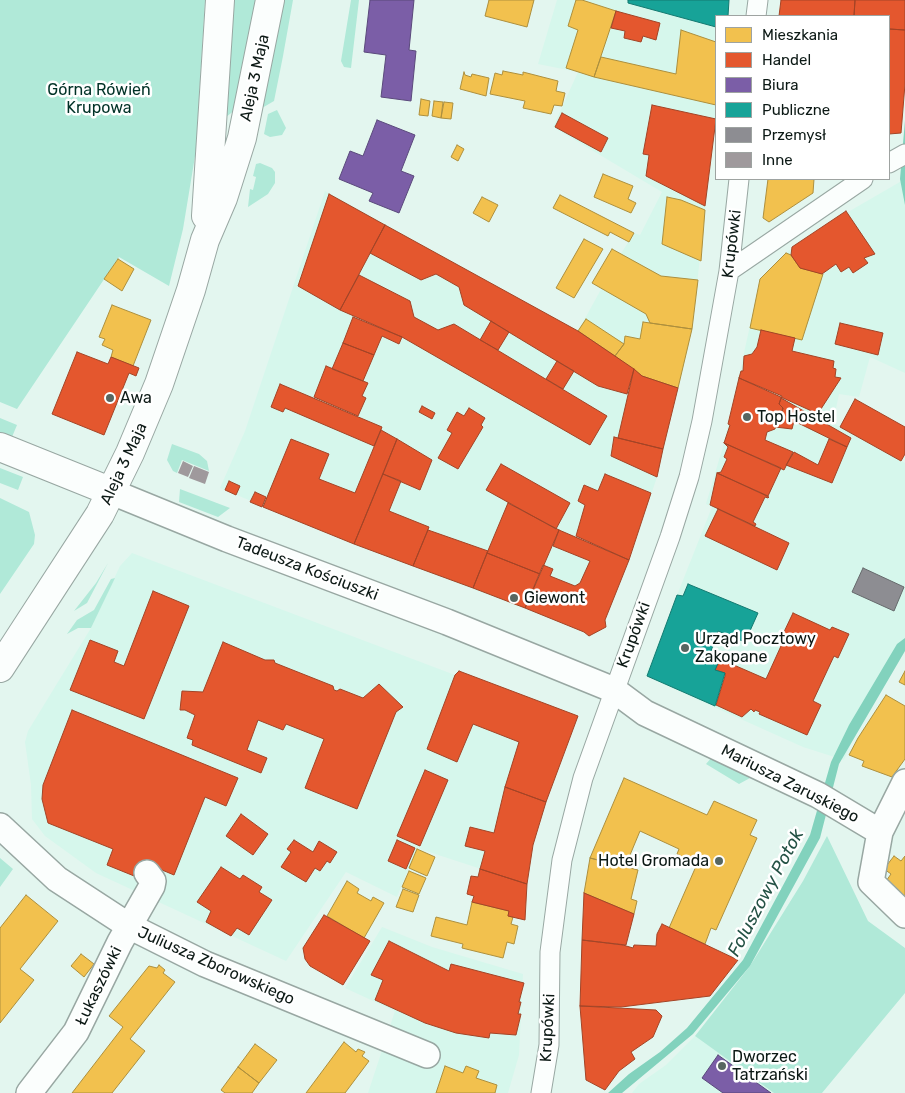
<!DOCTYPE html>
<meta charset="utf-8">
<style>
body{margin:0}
#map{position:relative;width:905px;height:1093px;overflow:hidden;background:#e3f6ef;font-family:Rubik,sans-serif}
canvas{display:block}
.legend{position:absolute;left:715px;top:15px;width:175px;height:165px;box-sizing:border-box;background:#fff;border:1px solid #9ea3a1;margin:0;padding:6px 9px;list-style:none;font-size:15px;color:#0c1915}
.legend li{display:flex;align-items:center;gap:10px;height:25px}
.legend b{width:25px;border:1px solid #9ea3a1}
</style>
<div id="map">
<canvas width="905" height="1093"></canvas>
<ul class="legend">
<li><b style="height:14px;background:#f2c14e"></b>Mieszkania</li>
<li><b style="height:14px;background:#e4572e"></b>Handel</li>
<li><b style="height:14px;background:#7b5ea7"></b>Biura</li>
<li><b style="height:14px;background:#17a398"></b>Publiczne</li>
<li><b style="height:14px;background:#8d8d92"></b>Przemysł</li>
<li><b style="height:14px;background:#9f999c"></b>Inne</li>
</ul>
</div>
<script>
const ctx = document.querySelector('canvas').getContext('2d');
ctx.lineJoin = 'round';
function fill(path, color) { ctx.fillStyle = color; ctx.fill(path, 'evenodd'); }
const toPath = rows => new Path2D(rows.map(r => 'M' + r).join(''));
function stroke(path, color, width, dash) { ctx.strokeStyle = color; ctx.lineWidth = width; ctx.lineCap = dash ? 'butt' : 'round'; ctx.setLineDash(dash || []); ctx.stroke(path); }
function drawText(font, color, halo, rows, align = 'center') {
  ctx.font = font + ' Rubik,sans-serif'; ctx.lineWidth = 5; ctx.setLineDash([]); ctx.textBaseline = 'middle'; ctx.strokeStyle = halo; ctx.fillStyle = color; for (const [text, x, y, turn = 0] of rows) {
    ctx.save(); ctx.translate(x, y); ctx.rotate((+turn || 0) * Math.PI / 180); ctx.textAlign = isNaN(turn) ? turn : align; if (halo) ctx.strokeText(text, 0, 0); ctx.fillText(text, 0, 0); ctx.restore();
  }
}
fill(toPath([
 [557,0,729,0,728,16,716,16,716,114,692,329,657,477,629,560,605,620,606,627,589,636,584,631,354,544,220,488,245,431,325,191,578,331,620,255,634,233,640,235,662,192,553,127,578,72,538,64],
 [905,179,905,373,870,357,859,397,839,394,833,423,905,463,905,649,857,730,844,760,803,747,645,676,712,507,706,504,724,443,759,285,788,251,848,212],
 [132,553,455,675,459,671,578,716,546,802,533,845,527,884,417,848,397,897,346,872,286,961,96,873,45,836,32,819,31,785,25,742,28,731,91,628,120,566],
 [382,927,432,947,523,974,519,1055,508,1093,368,1093,395,1011,345,988],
 [695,1036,774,1093,632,1093,639,1084,666,1065]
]), '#d6f7ec');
fill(toPath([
 [0,0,205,0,197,132,199,132,183,229,169,286,119,257,17,409,0,402],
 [233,0,258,0,235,110,226,117],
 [282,0,293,0,283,56,274,101,262,108],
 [351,0,359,0,351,68,344,67,341,61],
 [277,110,286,128,282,135,270,137,264,134,268,114],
 [260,163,272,168,275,172,275,183,268,194,248,207,250,189,253,190,256,177,253,176,256,164],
 [0,418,17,425,12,437,0,433],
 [172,444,199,454,207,461,209,471,182,460,177,473,173,471,167,460],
 [0,468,23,477,18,490,0,483],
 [180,489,230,508,218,517,179,502],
 [0,498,29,512,35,535,34,544,0,594],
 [108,563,87,603,74,611,96,583],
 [115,578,91,628,78,628,67,634,77,620,94,610,111,579],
 [712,757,750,778,739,784,706,764],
 [827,836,868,921,905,948,905,993,822,1093,774,1093,695,1036,750,966,803,881],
 [0,858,13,869,0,887]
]), '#b0e9d8');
fill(toPath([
 [905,120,905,205,900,179],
 [905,638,905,651,839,764,820,838,750,966,693,1034,622,1093,608,1093,629,1074,660,1052,687,1028,743,960,810,835,831,762,849,725,897,644]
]), '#82d2bd');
const homes = toPath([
 [489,0,534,0,527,27,485,16,489,0],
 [576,0,582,0,616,11,594,77,566,68,578,30,568,26,576,0],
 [681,30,716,42,716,105,594,77,601,57,676,74,681,30],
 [503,71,523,75,523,72,558,81,556,91,565,93,562,106,554,105,551,114,523,108,525,101,490,94,495,73,502,75,503,71],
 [464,72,465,75,471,77,472,74,489,78,486,96,460,89,464,72],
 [421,99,430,101,428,116,419,115,421,99],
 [434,101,443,102,441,118,432,116,434,101],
 [444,102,453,103,451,119,441,118,444,102],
 [457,145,464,149,458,161,451,157,457,145],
 [603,174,633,186,628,199,636,203,631,213,594,197,603,174],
 [768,179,814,179,813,193,769,222,763,218,768,179],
 [560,195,634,233,629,242,610,232,608,236,553,208,560,195],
 [482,197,498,205,489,222,473,213,482,197],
 [667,197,681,200,705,210,701,261,662,244,667,197],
 [584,239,603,249,574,298,556,288,584,239],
 [612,249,661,276,698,280,692,329,650,323,646,314,592,283,612,249],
 [786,253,791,255,800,268,823,274,802,340,750,328,760,279,786,253],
 [118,259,134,269,122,291,104,279,118,259],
 [112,305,151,320,133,366,111,357,113,350,102,345,105,339,99,337,112,305],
 [586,319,624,344,615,356,578,331,586,319],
 [643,322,692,329,678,388,642,376,615,356,624,344,625,336,640,339,643,322],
 [905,671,905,685,899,682,905,671],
 [886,695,905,706,905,759,892,777,862,766,864,761,849,755,858,738,886,695],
 [624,778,707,815,714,801,757,820,750,835,757,838,716,930,711,928,705,944,669,928,697,864,677,854,679,849,640,831,625,867,590,858,624,778],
 [417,849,435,857,427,876,409,868,417,849],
 [894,856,901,861,905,856,905,900,884,884,891,874,884,869,894,856],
 [590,858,638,870,631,899,637,901,634,914,584,893,590,858],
 [409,871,426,878,419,894,402,887,409,871],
 [347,881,359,889,357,893,371,901,373,897,384,903,364,938,327,916,347,881],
 [403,889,419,895,413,912,396,907,403,889],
 [26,895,58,921,20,969,34,980,0,1023,0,928,26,895],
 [472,902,509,911,508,916,513,917,511,924,518,926,514,944,507,942,503,958,462,948,463,944,431,936,436,917,467,925,472,902],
 [81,954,94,964,84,977,71,966,81,954],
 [159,965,165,970,163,973,175,982,130,1039,145,1051,112,1093,72,1093,123,1027,109,1016,149,966,157,968,159,965],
 [344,1042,356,1052,358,1049,365,1052,362,1056,369,1061,345,1093,306,1093,344,1042],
 [255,1044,277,1060,259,1083,238,1067,255,1044],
 [445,1066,463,1073,466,1066,479,1071,476,1078,497,1085,495,1093,436,1093,445,1066],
 [238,1067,259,1083,252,1093,225,1093,221,1090,238,1067]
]);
fill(homes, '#f2c14e');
stroke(homes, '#ad8f3d', 1);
const shops = toPath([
 [781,0,855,0,854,16,779,16,781,0],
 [855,0,905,0,905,30,889,29,889,16,854,16,855,0],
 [616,11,660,23,656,40,643,36,641,42,624,38,625,31,611,28,616,11],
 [889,29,905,30,905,84,901,133,889,134,889,29],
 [652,105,716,119,705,206,646,176,649,155,643,154,652,105],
 [562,113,608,138,601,152,555,127,562,113],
 [329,194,385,225,340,310,298,286,329,194],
 [846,211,875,254,864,258,868,263,853,273,849,267,841,272,836,264,822,274,800,268,791,255,792,247,846,211],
 [385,225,578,331,634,369,627,394,598,386,464,305,459,287,436,274,421,280,370,253,385,225],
 [359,275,410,301,414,317,438,330,454,324,607,416,590,445,402,337,340,310,359,275],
 [353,317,402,337,399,344,382,336,374,355,343,343,353,317],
 [491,321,509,332,498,350,480,340,491,321],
 [840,323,883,333,878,355,835,344,840,323],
 [761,330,795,338,792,351,834,361,833,368,836,369,835,377,841,378,819,412,817,410,816,413,739,378,741,371,743,371,744,356,752,354,757,347,761,330],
 [343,343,374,355,363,381,332,369,343,343],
 [77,352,108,364,111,357,139,368,136,376,129,373,104,435,52,414,77,352],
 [557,361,574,371,563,389,546,379,557,361],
 [326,366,368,383,362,396,366,398,358,416,314,397,326,366],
 [634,369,642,376,678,388,663,449,618,438,634,369],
 [739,378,782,396,779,404,783,408,781,417,777,419,775,429,767,432,765,440,793,452,784,470,724,443,730,425,728,424,739,378],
 [280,384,382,427,374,446,285,408,283,412,271,407,280,384],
 [781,398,851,438,847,447,794,421,792,429,775,427,783,408,779,404,781,398],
 [855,399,905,427,905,454,901,461,840,427,855,399],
 [422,406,435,413,432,419,419,412,422,406],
 [469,408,485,418,481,425,483,427,458,469,438,458,452,433,447,430,457,412,464,416,469,408],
 [381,430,397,439,354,544,263,507,291,439,329,454,319,479,355,493,381,430],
 [614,437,663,449,657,477,611,456,614,437],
 [397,439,432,460,420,490,383,474,397,439],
 [829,439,847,447,832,483,786,465,794,452,818,465,829,439],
 [724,443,781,468,768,496,717,473,721,472,727,459,724,457,728,447,724,443],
 [501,464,570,503,556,529,486,490,501,464],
 [717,473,769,497,768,498,765,497,753,522,756,524,755,526,710,505,717,473],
 [383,474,401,481,389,511,429,527,413,566,354,544,383,474],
 [605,474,651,493,629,560,576,536,585,505,578,501,584,485,598,491,605,474],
 [229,481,240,486,236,495,225,490,229,481],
 [255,492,266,497,262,507,250,502,255,492],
 [508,503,559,530,540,574,487,553,508,503],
 [718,509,789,543,777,570,705,536,718,509],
 [428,530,488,551,473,588,413,566,428,530],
 [559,530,629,560,605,620,606,627,589,636,584,632,525,608,543,565,553,569,550,576,575,586,580,583,590,561,553,546,559,530],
 [487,553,540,574,525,608,473,588,487,553],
 [153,591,189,606,144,719,70,690,90,640,118,651,114,662,124,666,153,591],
 [793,613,830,630,832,627,849,634,838,658,834,656,813,701,821,705,807,735,759,714,760,712,755,710,754,712,751,709,742,717,716,705,725,676,725,673,715,670,720,659,766,679,786,635,783,634,793,613],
 [223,642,265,660,274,660,275,663,333,686,334,690,337,691,340,689,363,698,379,684,403,707,396,712,357,809,305,788,324,739,286,724,283,730,258,720,247,750,267,758,261,773,192,745,193,740,187,738,195,715,185,710,180,710,182,691,203,692,223,642],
 [459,671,578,716,546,802,505,787,519,742,473,724,457,762,427,749,455,675,459,671],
 [72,710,238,778,226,806,205,797,174,875,150,865,144,880,107,865,113,849,48,823,42,799,43,785,72,710],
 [425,770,448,780,420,846,397,836,425,770],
 [505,787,546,802,533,845,527,884,480,869,485,851,465,846,470,827,494,833,505,787],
 [241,814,268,834,253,855,226,836,241,814],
 [294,840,313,852,319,841,337,852,330,863,327,861,320,871,315,868,306,882,281,867,291,852,287,849,294,840],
 [397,840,415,848,406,869,388,861,397,840],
 [221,867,240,879,243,875,262,887,259,892,272,900,249,935,237,928,231,936,206,922,211,911,197,902,221,867],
 [480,869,527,884,525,920,508,916,509,911,472,902,474,896,467,894,471,876,478,877,480,869],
 [584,893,634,914,626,945,582,940,584,893],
 [324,915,370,941,343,985,310,966,305,959,303,948,324,915],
 [662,924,738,960,710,996,621,1007,580,1006,582,940,623,945,633,948,634,945,656,946,657,934,662,924],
 [389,941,449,971,451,964,524,983,519,1002,521,1002,518,1014,521,1014,516,1035,490,1033,489,1038,456,1033,425,1023,375,1000,383,980,371,975,389,941],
 [580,1006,656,1010,662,1016,653,1037,631,1052,635,1059,619,1071,605,1090,586,1080,580,1006]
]);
fill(shops, '#e4572e');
stroke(shops, '#a34426', 1);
const offices = toPath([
 [370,0,414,0,409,50,416,51,411,101,381,97,386,55,364,52,370,0],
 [377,120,415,135,401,171,414,176,399,213,369,201,373,193,339,179,350,151,363,156,377,120],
 [718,1055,771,1093,723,1093,702,1078,718,1055]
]);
fill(offices, '#7b5ea7');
stroke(offices, '#5a497b', 1);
const public = toPath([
 [628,0,729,0,728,16,716,16,716,27,628,3,628,0],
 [688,584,758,613,745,642,718,631,710,654,715,656,714,658,720,659,715,670,725,673,715,706,647,676,677,595,683,596,688,584]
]);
fill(public, '#17a398');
stroke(public, '#147a71', 1);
const industry = toPath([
 [863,568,904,587,894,611,852,592,863,568]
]);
fill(industry, '#8d8d92');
stroke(industry, '#666a6c', 1);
fill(toPath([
 [183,461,193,466,188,477,178,473],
 [194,466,209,472,205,484,189,478]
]), '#9f999c');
const pedestrian = toPath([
 [756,16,758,0],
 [889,163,905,154],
 [729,271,863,179],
 [541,1093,549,1045,550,952,562,860,583,778,670,537,689,477,702,421,729,271,739,179]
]);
const minor = toPath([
 [112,492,227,539,447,622,614,690,645,713,818,795,880,832],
 [905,782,880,832,871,882,905,915],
 [0,826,57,879,129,926,205,964,427,1055],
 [29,1093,76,1032,120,942,152,886,153,881,147,873]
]);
const tertiary = toPath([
 [206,216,220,0],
 [0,447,112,492],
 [0,668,100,514,130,453,159,384,191,290,205,240,223,198,242,138,270,0]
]);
stroke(pedestrian, '#98a7a2', 21);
stroke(minor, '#98a7a2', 28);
stroke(tertiary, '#98a7a2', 30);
stroke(pedestrian, '#fbfefd', 19);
stroke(minor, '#fbfefd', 25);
stroke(tertiary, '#fbfefd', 28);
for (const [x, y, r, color] of [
 [110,398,5,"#576661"],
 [747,417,5,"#576661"],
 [514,598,5,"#576661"],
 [685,648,5,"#576661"],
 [719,861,5,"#576661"],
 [722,1066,5,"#576661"]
]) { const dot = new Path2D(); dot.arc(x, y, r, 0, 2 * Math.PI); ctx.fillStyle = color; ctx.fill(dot); stroke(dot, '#fff', 2); }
drawText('16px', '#0c1915', '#fff', [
 ["Aleja 3 Maja",255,78,-78],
 ["Krupówki",732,244,-83],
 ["Aleja 3 Maja",124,464,-65],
 ["Tadeusza Kościuszki",307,569,21],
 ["Krupówki",634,635,-70],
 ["Mariusza Zaruskiego",790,784,27],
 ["Juliusza Zborowskiego",216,966,24],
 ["Łukaszówki",99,986,-64],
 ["Krupówki",548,1028,-87]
]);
drawText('16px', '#003227', '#fff', [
 ["Górna Rówień",99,90],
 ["Krupowa",99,108]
]);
drawText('16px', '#0c1915', '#fff', [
 ["Awa",120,398],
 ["Top Hostel",757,417],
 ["Giewont",524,598],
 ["Urząd Pocztowy",695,639],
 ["Zakopane",695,657],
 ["Hotel Gromada",709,861,"right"],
 ["Dworzec",732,1057],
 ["Tatrzański",732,1075]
], 'left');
drawText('italic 18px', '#245245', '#fff', [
 ["Foluszowy Potok",766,893,-62]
]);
</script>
